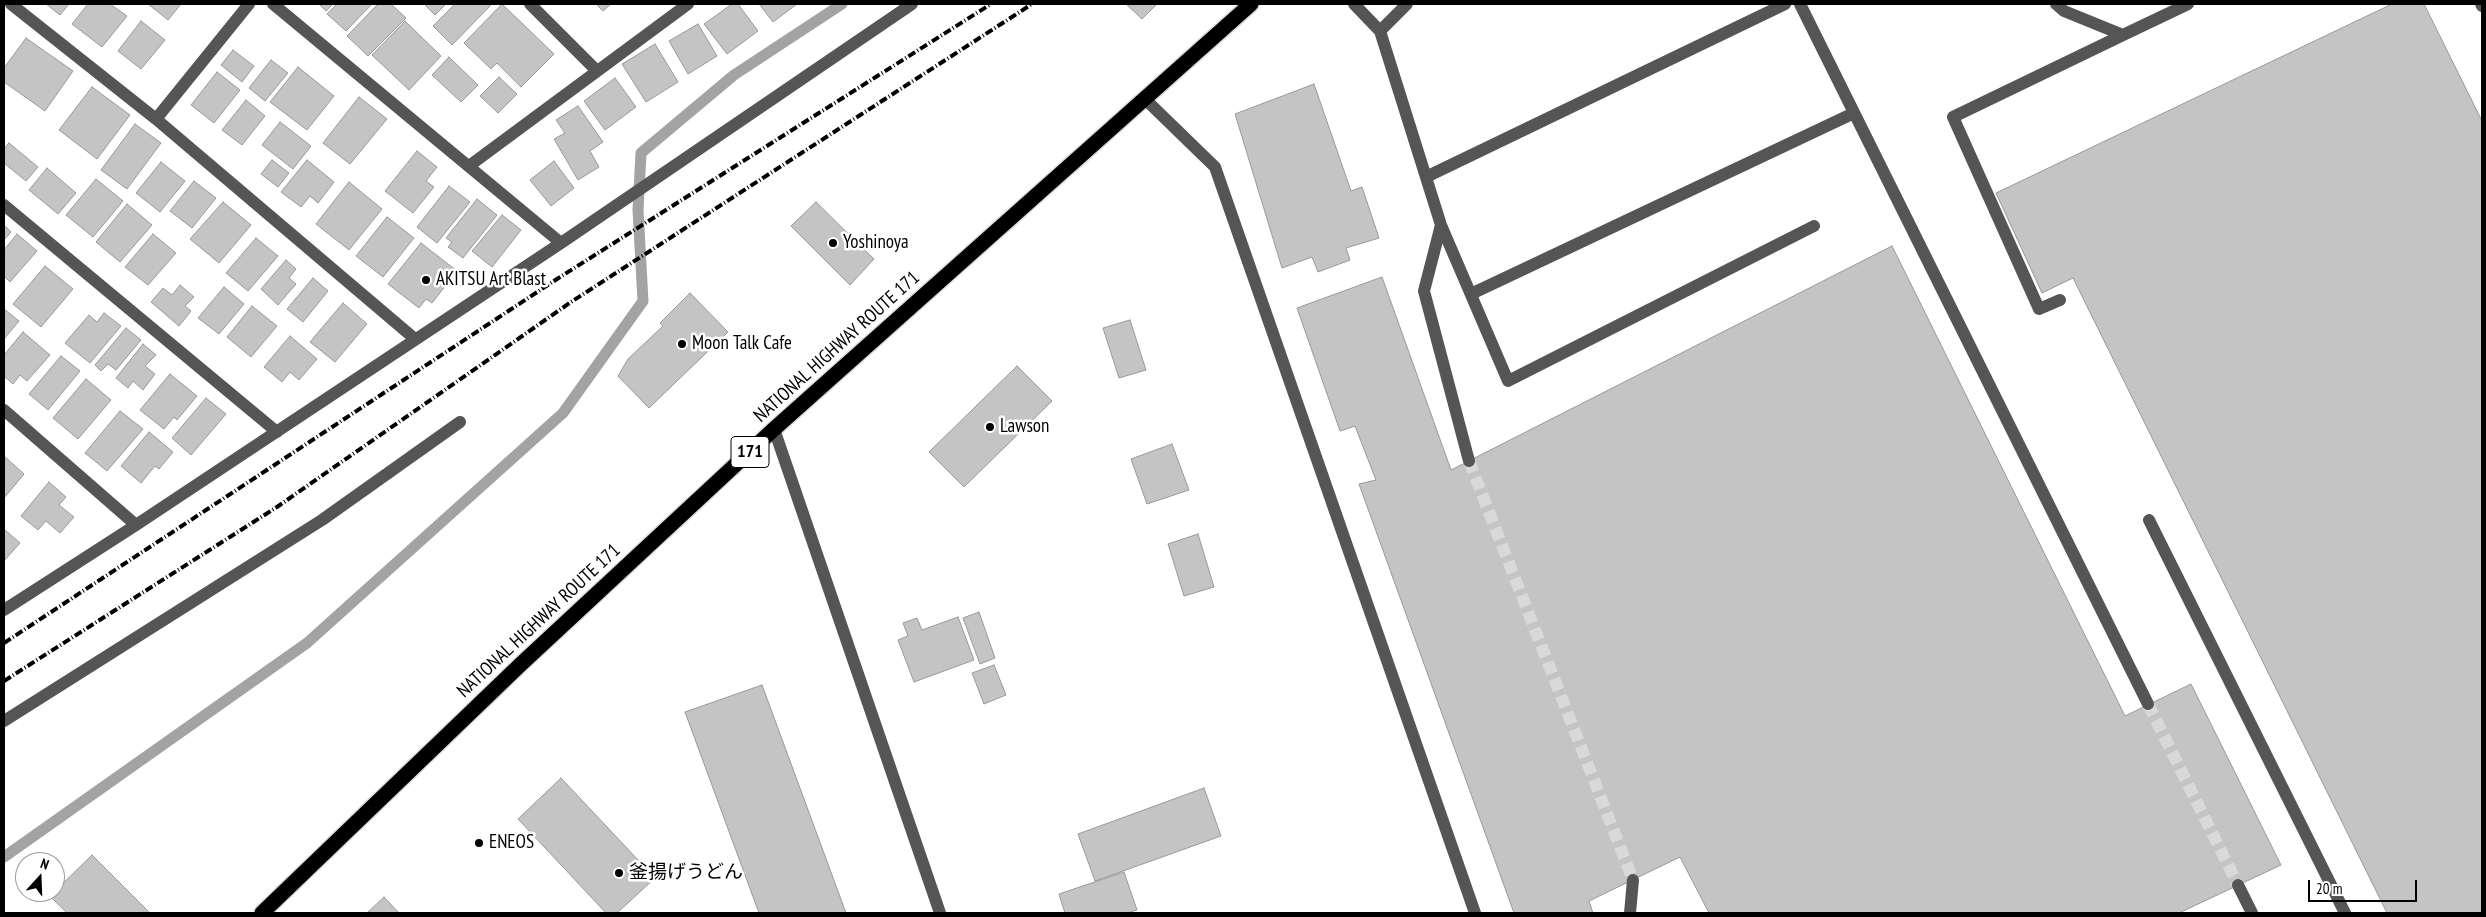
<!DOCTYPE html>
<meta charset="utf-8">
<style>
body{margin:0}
#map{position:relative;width:2486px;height:917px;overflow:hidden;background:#fff;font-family:"PT Sans Narrow",sans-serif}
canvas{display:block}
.frame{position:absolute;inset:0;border:5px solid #000;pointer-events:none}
.north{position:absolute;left:15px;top:852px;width:50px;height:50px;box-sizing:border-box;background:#fff;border:1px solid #999;border-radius:50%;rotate:20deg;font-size:14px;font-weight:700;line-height:20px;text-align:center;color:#000}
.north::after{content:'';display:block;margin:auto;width:18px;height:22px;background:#000;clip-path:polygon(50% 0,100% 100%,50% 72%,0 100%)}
.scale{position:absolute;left:2308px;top:880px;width:109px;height:22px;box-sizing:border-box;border:2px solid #000;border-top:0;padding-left:6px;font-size:15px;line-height:18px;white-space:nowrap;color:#000;-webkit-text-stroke:4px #fff;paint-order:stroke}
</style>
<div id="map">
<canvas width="2486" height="917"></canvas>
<div class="frame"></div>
<div class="north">N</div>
<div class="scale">20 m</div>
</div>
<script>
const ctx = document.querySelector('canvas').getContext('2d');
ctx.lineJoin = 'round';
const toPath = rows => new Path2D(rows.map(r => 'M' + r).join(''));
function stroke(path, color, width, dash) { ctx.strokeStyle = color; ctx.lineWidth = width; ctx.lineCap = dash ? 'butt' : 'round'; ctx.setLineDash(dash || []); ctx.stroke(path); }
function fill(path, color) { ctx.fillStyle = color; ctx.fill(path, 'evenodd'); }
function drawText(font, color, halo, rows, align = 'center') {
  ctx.font = font + ' "PT Sans Narrow","Noto Sans JP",sans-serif'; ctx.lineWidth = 5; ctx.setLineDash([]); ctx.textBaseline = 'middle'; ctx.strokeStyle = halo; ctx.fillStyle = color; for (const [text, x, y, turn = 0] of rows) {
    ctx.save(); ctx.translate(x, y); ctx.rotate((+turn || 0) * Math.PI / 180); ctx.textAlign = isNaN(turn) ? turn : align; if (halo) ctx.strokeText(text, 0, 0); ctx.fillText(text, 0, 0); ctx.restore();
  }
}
stroke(toPath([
 [4,857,307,643,563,413,643,301,638,210,641,153,734,75,842,4]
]), '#a3a3a3', 11);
const building = toPath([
 [46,4,69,4,60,15,46,4],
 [88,4,110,4,127,16,102,47,72,24,88,4],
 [148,4,181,4,168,20,148,4],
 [319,4,333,4,326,11,319,4],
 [337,4,372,4,346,31,327,14,337,4],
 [378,4,391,4,406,18,368,56,347,36,378,4],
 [424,4,446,4,435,15,424,4],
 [455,4,492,4,452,45,433,26,455,4],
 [502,4,554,54,521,87,497,63,491,69,464,43,502,4],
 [596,4,611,4,603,11,596,4],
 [732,4,738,4,758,31,727,54,704,24,732,4],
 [759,4,797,4,773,22,759,4],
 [1126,4,1157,4,1142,19,1126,4],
 [2392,4,2424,4,2482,121,2482,913,2387,913,2073,278,2042,293,1996,193,2392,4],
 [141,21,165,40,141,69,118,51,141,21],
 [405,21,441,56,409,90,372,55,405,21],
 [698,24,717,56,688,74,669,41,698,24],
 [26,38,73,71,45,111,4,82,4,68,26,38],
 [655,44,678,82,646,102,622,64,655,44],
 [233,50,254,66,242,82,221,65,233,50],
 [449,57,478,85,461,102,432,75,449,57],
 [271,60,288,73,265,101,249,88,271,60],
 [298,67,334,96,307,130,270,102,298,67],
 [217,72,240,90,214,123,191,105,217,72],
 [499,77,517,94,498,113,480,96,499,77],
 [615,78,636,107,605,130,584,101,615,78],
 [1314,84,1351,191,1362,187,1379,238,1346,248,1350,260,1318,272,1312,257,1282,268,1235,114,1314,84],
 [92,87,130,115,97,159,59,130,92,87],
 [359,97,387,119,350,164,323,143,359,97],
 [246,100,265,116,242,145,222,130,246,100],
 [578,106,603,142,590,151,599,167,578,180,554,139,565,133,556,120,578,106],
 [280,122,311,146,293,169,262,145,280,122],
 [135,124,161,143,127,189,101,170,135,124],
 [9,143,38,167,26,181,4,163,4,149,9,143],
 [417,151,437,167,426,181,434,187,413,213,385,191,417,151],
 [272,160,289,173,278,187,261,174,272,160],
 [307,160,334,182,318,203,310,196,301,207,281,192,307,160],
 [554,161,574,188,551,206,530,180,554,161],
 [161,162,185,181,160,212,136,193,161,162],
 [47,168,76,193,58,214,29,190,47,168],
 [96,179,123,201,93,237,66,215,96,179],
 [194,181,216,198,192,228,170,211,194,181],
 [349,182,382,209,349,250,316,224,349,182],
 [449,186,470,202,437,243,417,227,449,186],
 [477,199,497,215,463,258,448,247,452,242,446,238,477,199],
 [223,202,251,225,219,263,190,239,223,202],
 [816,202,874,259,850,285,791,226,816,202],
 [127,204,152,225,120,262,96,242,127,204],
 [502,215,521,230,492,267,472,251,502,215],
 [387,217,414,238,383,277,356,256,387,217],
 [4,225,11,232,4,240,4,225],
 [17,234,37,251,10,282,4,276,4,250,17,234],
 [153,234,176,253,148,285,125,267,153,234],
 [256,238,278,256,248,291,226,273,256,238],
 [421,243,457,271,432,303,426,299,419,308,388,284,421,243],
 [1892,246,2125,716,2191,684,2281,865,2179,913,1709,913,1680,857,1589,901,1593,913,1514,913,1359,484,1376,480,1355,426,1340,431,1297,308,1382,277,1451,470,1892,246],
 [286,260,296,269,289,278,296,284,278,305,261,289,286,260],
 [45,266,73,289,41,327,13,304,45,266],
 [313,278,328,291,303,322,287,309,313,278],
 [180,285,194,297,185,306,191,311,179,326,151,302,163,288,172,295,180,285],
 [224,287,244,304,219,334,198,318,224,287],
 [690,293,728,332,649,408,618,376,628,359,663,326,660,323,690,293],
 [343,303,367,324,335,362,310,342,343,303],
 [252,306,277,326,251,357,227,337,252,306],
 [4,309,19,321,4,339,4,309],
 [104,313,121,326,90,363,65,343,89,315,97,322,104,313],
 [1130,320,1146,370,1119,378,1103,328,1130,320],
 [126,328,141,340,116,370,108,364,101,371,95,365,126,328],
 [23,332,50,355,27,381,20,375,13,384,4,376,4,355,23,332],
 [290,336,317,359,299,380,290,372,282,382,264,367,290,336],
 [143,344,156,355,145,366,155,374,143,390,133,381,128,388,116,378,143,344],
 [61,356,80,371,48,410,29,394,61,356],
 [1017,366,1052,401,964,487,929,452,1017,366],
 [170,374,197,396,177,420,174,417,164,429,140,410,170,374],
 [86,379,111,400,78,439,53,418,86,379],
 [206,398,226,414,191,455,172,438,206,398],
 [120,411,143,429,107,471,85,453,120,411],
 [149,432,173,452,159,469,155,466,141,483,121,466,149,432],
 [1172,444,1189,490,1147,504,1131,459,1172,444],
 [4,456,24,474,5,497,4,496,4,456],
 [49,482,66,497,59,505,74,517,60,533,46,521,38,530,21,516,49,482],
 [4,529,20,543,4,561,4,529],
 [1198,534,1214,587,1184,596,1168,544,1198,534],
 [979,612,995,658,980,664,963,618,979,612],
 [958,617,974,660,914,682,898,640,908,636,903,623,917,618,922,630,958,617],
 [994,665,1006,695,984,704,972,673,994,665],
 [762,685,846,913,759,913,685,712,762,685],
 [561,778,655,878,617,913,606,913,518,819,561,778],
 [1204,788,1221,836,1095,881,1078,834,1204,788],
 [92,855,150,913,67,913,50,896,92,855],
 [1124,872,1137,910,1127,913,1065,913,1059,894,1124,872],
 [384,897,399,913,367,913,384,897]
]);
fill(building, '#c4c4c4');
stroke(building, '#999', 1);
stroke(toPath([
 [1469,461,1633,880],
 [2148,704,2238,885]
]), '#d9d9d9', 12, [12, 6]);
const highway = toPath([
 [262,913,520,665,774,429,1251,4]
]);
stroke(highway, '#dbdbdb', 18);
stroke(toPath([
 [11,4,156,119,415,339],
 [530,4,597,71],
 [1354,4,1380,31,1407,4],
 [1800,4,2148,704],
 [2056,4,2064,11,2123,35,2188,4],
 [2481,4,2482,6],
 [1380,31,1441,225,1508,381,1814,226],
 [1145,99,1215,167,1475,913],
 [156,119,249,4],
 [469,166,688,4],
 [1426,177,1785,4],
 [4,205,277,432],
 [1441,225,1424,291,1469,461],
 [561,243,912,4],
 [1471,294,1854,113],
 [2060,300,2039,309,1953,117,2123,35],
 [4,410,136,525],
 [774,429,940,913],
 [2149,520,2345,913],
 [4,610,136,525,561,243,273,4],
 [4,721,322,520,460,422],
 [2238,885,2252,913],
 [1630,913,1633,880]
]), '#555', 12);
stroke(highway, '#000', 15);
stroke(toPath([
 [4,643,557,279,991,4],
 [4,681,277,507,571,302,1032,4]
]), '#000', 4, [8, 2.5, 1, 2.5]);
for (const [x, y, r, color] of [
 [833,243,5,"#000"],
 [426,280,5,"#000"],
 [682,344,5,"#000"],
 [990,427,5,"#000"],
 [479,843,5,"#000"],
 [619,873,5,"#000"]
]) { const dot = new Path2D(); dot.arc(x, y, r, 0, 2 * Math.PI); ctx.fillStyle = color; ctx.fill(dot); stroke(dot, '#fff', 2); }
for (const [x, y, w] of [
 [750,452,38]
]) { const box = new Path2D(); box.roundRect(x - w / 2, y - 15.5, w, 31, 4); ctx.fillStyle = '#fff'; ctx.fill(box); stroke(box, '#000', 1); }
drawText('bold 18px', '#000', null, [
 ["171",750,452]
]);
drawText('19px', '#000', '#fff', [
 ["Yoshinoya",843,243],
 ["AKITSU Art Blast",436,280],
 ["Moon Talk Cafe",692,344],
 ["Lawson",1000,427],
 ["ENEOS",489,843],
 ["釜揚げうどん",629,873]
], 'left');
drawText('19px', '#000', '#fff', [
 ["NATIONAL HIGHWAY ROUTE 171",837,347,-42],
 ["NATIONAL HIGHWAY ROUTE 171",539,621,-43]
]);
</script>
